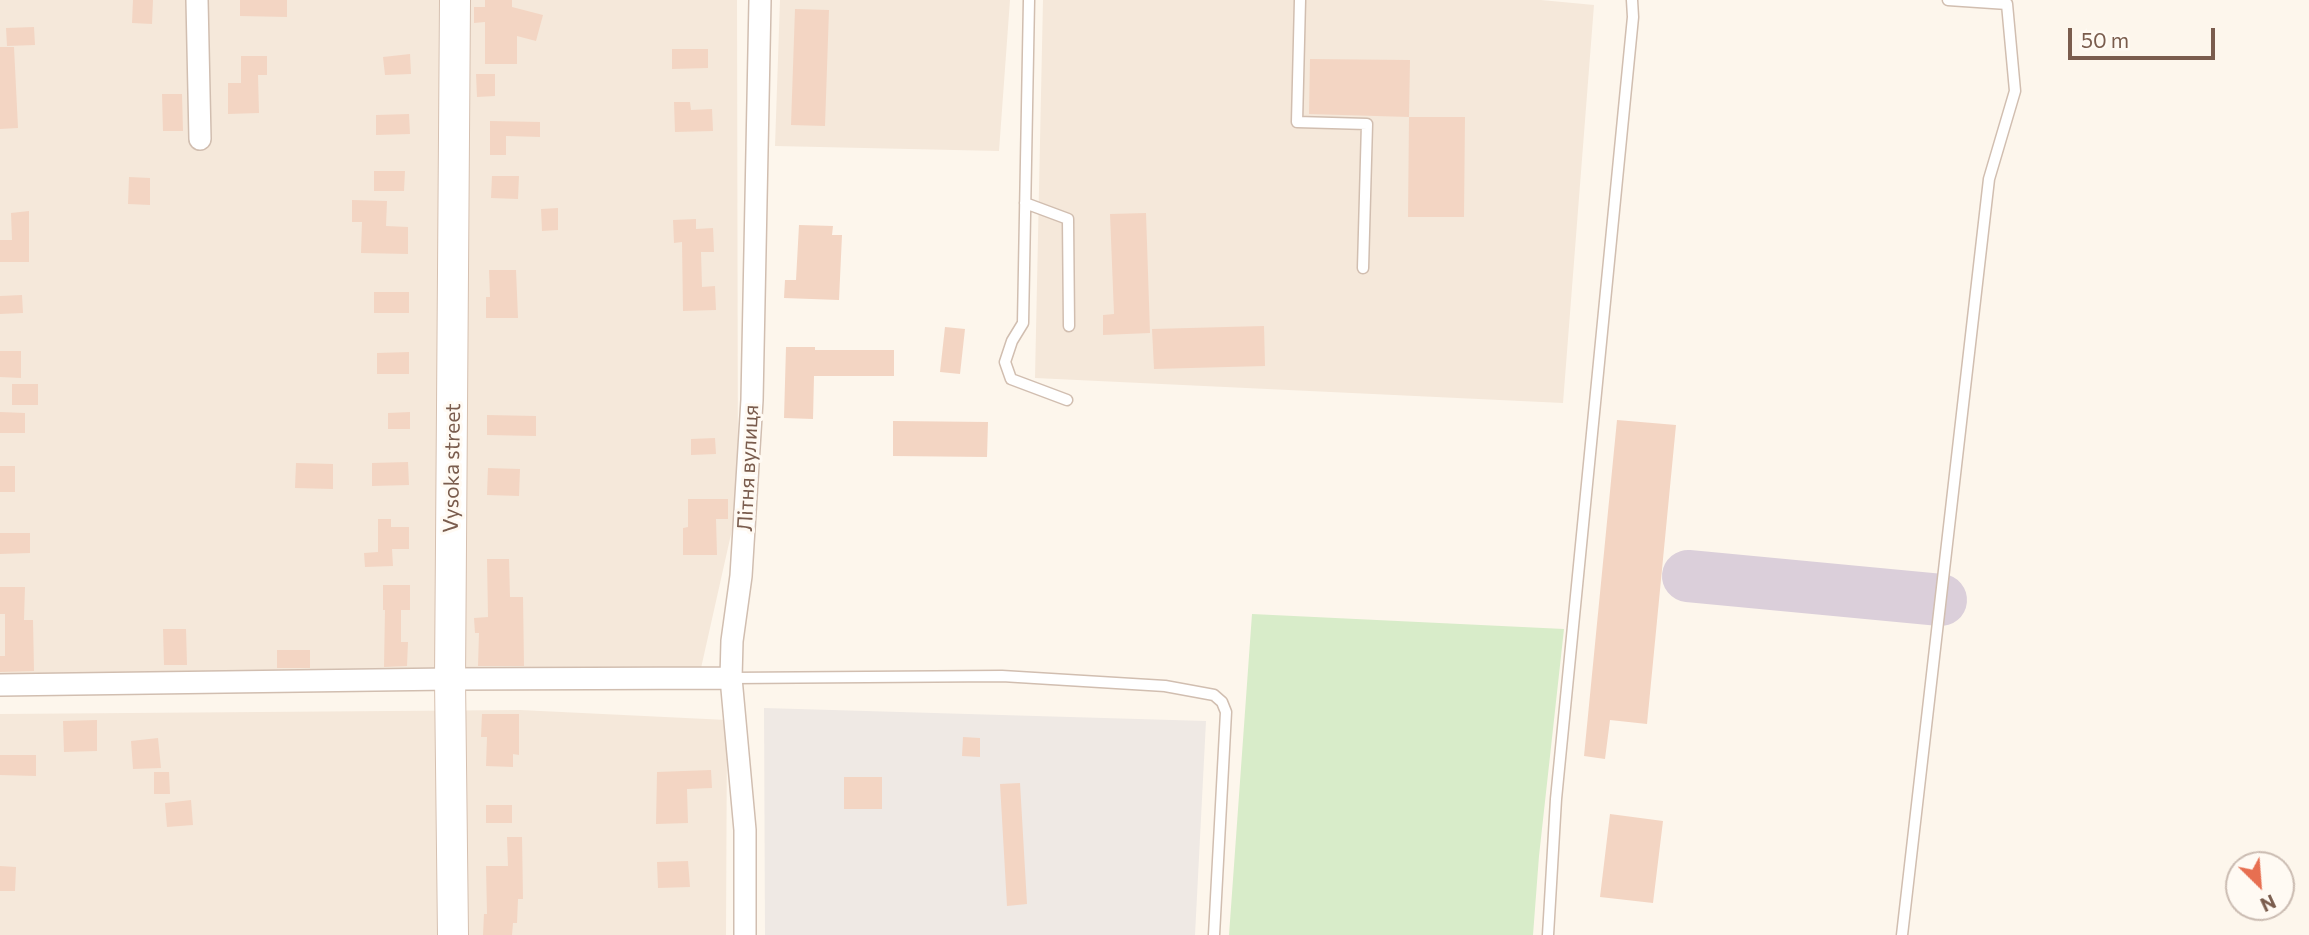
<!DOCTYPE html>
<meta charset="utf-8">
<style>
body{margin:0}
#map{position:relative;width:2309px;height:935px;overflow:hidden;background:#fdf6ec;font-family:Commissioner,sans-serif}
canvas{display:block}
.north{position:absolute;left:2225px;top:851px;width:70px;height:70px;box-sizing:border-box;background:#fffaf3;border:2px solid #cabbb1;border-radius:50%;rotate:155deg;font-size:19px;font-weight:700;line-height:28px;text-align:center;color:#7a5c4d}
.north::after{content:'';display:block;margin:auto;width:24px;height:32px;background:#e76f51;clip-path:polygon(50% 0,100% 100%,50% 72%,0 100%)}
.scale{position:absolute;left:2068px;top:28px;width:147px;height:32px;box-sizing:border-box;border:4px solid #7a5c4d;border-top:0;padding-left:9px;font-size:21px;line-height:24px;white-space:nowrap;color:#7a5c4d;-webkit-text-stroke:5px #fffaf3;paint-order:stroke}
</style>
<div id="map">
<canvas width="2309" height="935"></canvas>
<div class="north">N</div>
<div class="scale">50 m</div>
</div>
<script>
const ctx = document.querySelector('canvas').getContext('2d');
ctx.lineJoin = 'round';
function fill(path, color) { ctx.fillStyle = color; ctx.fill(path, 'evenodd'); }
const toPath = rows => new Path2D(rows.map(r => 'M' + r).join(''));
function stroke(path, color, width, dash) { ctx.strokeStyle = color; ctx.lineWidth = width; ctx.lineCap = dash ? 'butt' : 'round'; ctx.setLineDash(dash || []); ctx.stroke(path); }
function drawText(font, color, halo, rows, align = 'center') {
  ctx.font = font + ' Commissioner,sans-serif'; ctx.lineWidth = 6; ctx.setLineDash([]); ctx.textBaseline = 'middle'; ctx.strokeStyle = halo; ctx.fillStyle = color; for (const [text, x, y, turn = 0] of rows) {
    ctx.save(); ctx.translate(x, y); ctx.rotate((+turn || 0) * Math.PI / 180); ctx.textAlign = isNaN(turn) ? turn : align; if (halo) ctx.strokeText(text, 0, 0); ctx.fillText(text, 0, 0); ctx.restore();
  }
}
fill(toPath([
 [0,0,737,0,738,503,697,686,0,685],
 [780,0,1010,0,999,151,775,146],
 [1043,0,1541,0,1594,5,1563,403,1035,378],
 [520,710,727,720,726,935,0,935,0,714]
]), '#f5e8da');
fill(toPath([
 [764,708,1206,721,1195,935,765,935]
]), '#efe9e4');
fill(toPath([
 [1252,614,1564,629,1539,856,1533,935,1229,935]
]), '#d8ecc9');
stroke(toPath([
 [1688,576,1941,600]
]), '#dbcfda', 52);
fill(toPath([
 [133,0,153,0,152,24,132,23],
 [240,0,287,0,287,17,240,16],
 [485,0,512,0,512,7,543,15,536,41,517,36,517,64,485,64,485,22,474,23,474,7,485,7],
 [795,9,829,10,825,126,791,125],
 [34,27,35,45,7,46,6,28],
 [0,47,14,47,18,128,0,129],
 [672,49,708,49,708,68,672,69],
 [410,54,411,74,385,75,383,57],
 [241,56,267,56,267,75,258,75,259,113,228,114,228,83,241,83],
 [1310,59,1410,60,1409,117,1309,114],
 [476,74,495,74,495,96,477,97],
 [162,94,182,94,183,131,163,131],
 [674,102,690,102,691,110,712,109,713,131,675,132],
 [409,114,410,134,376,135,376,115],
 [1409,117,1465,117,1464,217,1408,217],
 [490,121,540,122,540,137,506,136,506,155,490,155],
 [374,171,405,171,404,191,374,191],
 [492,176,519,176,518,199,491,198],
 [129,177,150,178,150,205,128,204],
 [352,200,387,201,386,226,408,227,408,254,361,253,362,222,352,222],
 [558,208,558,230,542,231,541,209],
 [29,211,29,262,0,262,0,240,12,240,11,213],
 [1146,213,1150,333,1103,335,1103,315,1114,314,1110,214],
 [696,219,696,229,713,228,714,252,701,252,702,287,715,286,716,310,683,311,682,242,674,243,673,220],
 [799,225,833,226,832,235,842,235,839,300,784,298,785,280,796,280],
 [489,270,516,270,518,318,486,318,486,297,490,297],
 [374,292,409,292,409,313,374,313],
 [22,295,23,313,0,314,0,296],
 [1264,326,1265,366,1154,369,1152,329],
 [945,327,965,329,960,374,940,372],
 [786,347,815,347,815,350,894,350,894,376,814,376,813,419,784,418],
 [0,351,21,351,21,378,0,377],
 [409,352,409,374,377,374,377,353],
 [12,384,38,384,38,405,12,405],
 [0,412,25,413,25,433,0,433],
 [410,412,410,429,388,429,388,413],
 [487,415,536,416,536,436,487,435],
 [1617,420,1676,425,1647,724,1610,720,1605,759,1584,756],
 [893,421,988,422,987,457,893,456],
 [715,438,716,454,691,455,691,439],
 [408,462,409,485,372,486,372,463],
 [296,463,333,464,333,489,295,488],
 [0,466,15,466,15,492,0,492],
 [488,468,520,469,519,496,487,495],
 [688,499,728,499,728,519,716,519,717,555,683,555,683,528,688,527],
 [378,519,391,519,391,527,409,527,409,549,392,549,393,566,365,567,364,553,378,552],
 [0,533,30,533,30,553,0,554],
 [487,559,509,559,510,597,523,597,524,666,478,666,479,633,475,633,474,618,488,617],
 [383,585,410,585,410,610,401,610,401,642,408,642,407,666,384,667,385,610,383,610],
 [0,587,25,587,24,620,33,620,34,671,0,672,0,656,5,656,5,614,0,614],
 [163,629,186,629,187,665,164,665],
 [277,650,310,650,310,668,277,668],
 [482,714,519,714,519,755,513,754,513,767,486,766,487,737,481,737],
 [97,720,97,751,64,752,63,721],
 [963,737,980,738,980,757,962,756],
 [158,738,161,768,133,769,131,741],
 [0,755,36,755,36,776,0,775],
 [711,770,712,788,687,789,688,823,656,824,657,772],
 [154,772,169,772,170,794,154,794],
 [844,777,882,777,882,809,844,809],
 [1020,783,1027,904,1007,906,1000,784],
 [191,800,193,825,167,827,165,803],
 [486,805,512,805,512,823,486,823],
 [1610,814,1663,821,1653,903,1600,897],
 [507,837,522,837,523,899,518,899,517,923,513,923,512,935,483,935,484,914,487,914,486,866,508,866],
 [688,861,690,887,658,888,657,862],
 [0,866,16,867,15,891,0,891]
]), '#f3d5c3');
const lane = toPath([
 [1029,0,1023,323,1012,341,1005,362,1011,379,1067,400],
 [1300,0,1297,122,1367,124,1363,268],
 [1025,203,1068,219,1069,326],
 [731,678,1002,676,1165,686,1214,695,1222,702,1226,712,1214,935],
 [1548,935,1556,799,1633,17,1632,0],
 [1902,935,1989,179,2015,91,2007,4,1948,0]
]);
const street = toPath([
 [197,0,200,139],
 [0,685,450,679,731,678],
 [745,935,745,830,731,678,732,641,741,576,752,400,760,0]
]);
const secondary = toPath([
 [453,935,450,679,455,0]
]);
stroke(lane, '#d1beb0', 13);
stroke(street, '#d1beb0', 24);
stroke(secondary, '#d6c0b0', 32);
stroke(lane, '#fff', 10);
stroke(street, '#fff', 21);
stroke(secondary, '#fff', 30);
drawText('21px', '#7a5c4d', '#fffaf3', [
 ["Vysoka street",452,468,-89],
 ["Літня вулиця",748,468,-87]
]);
</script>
